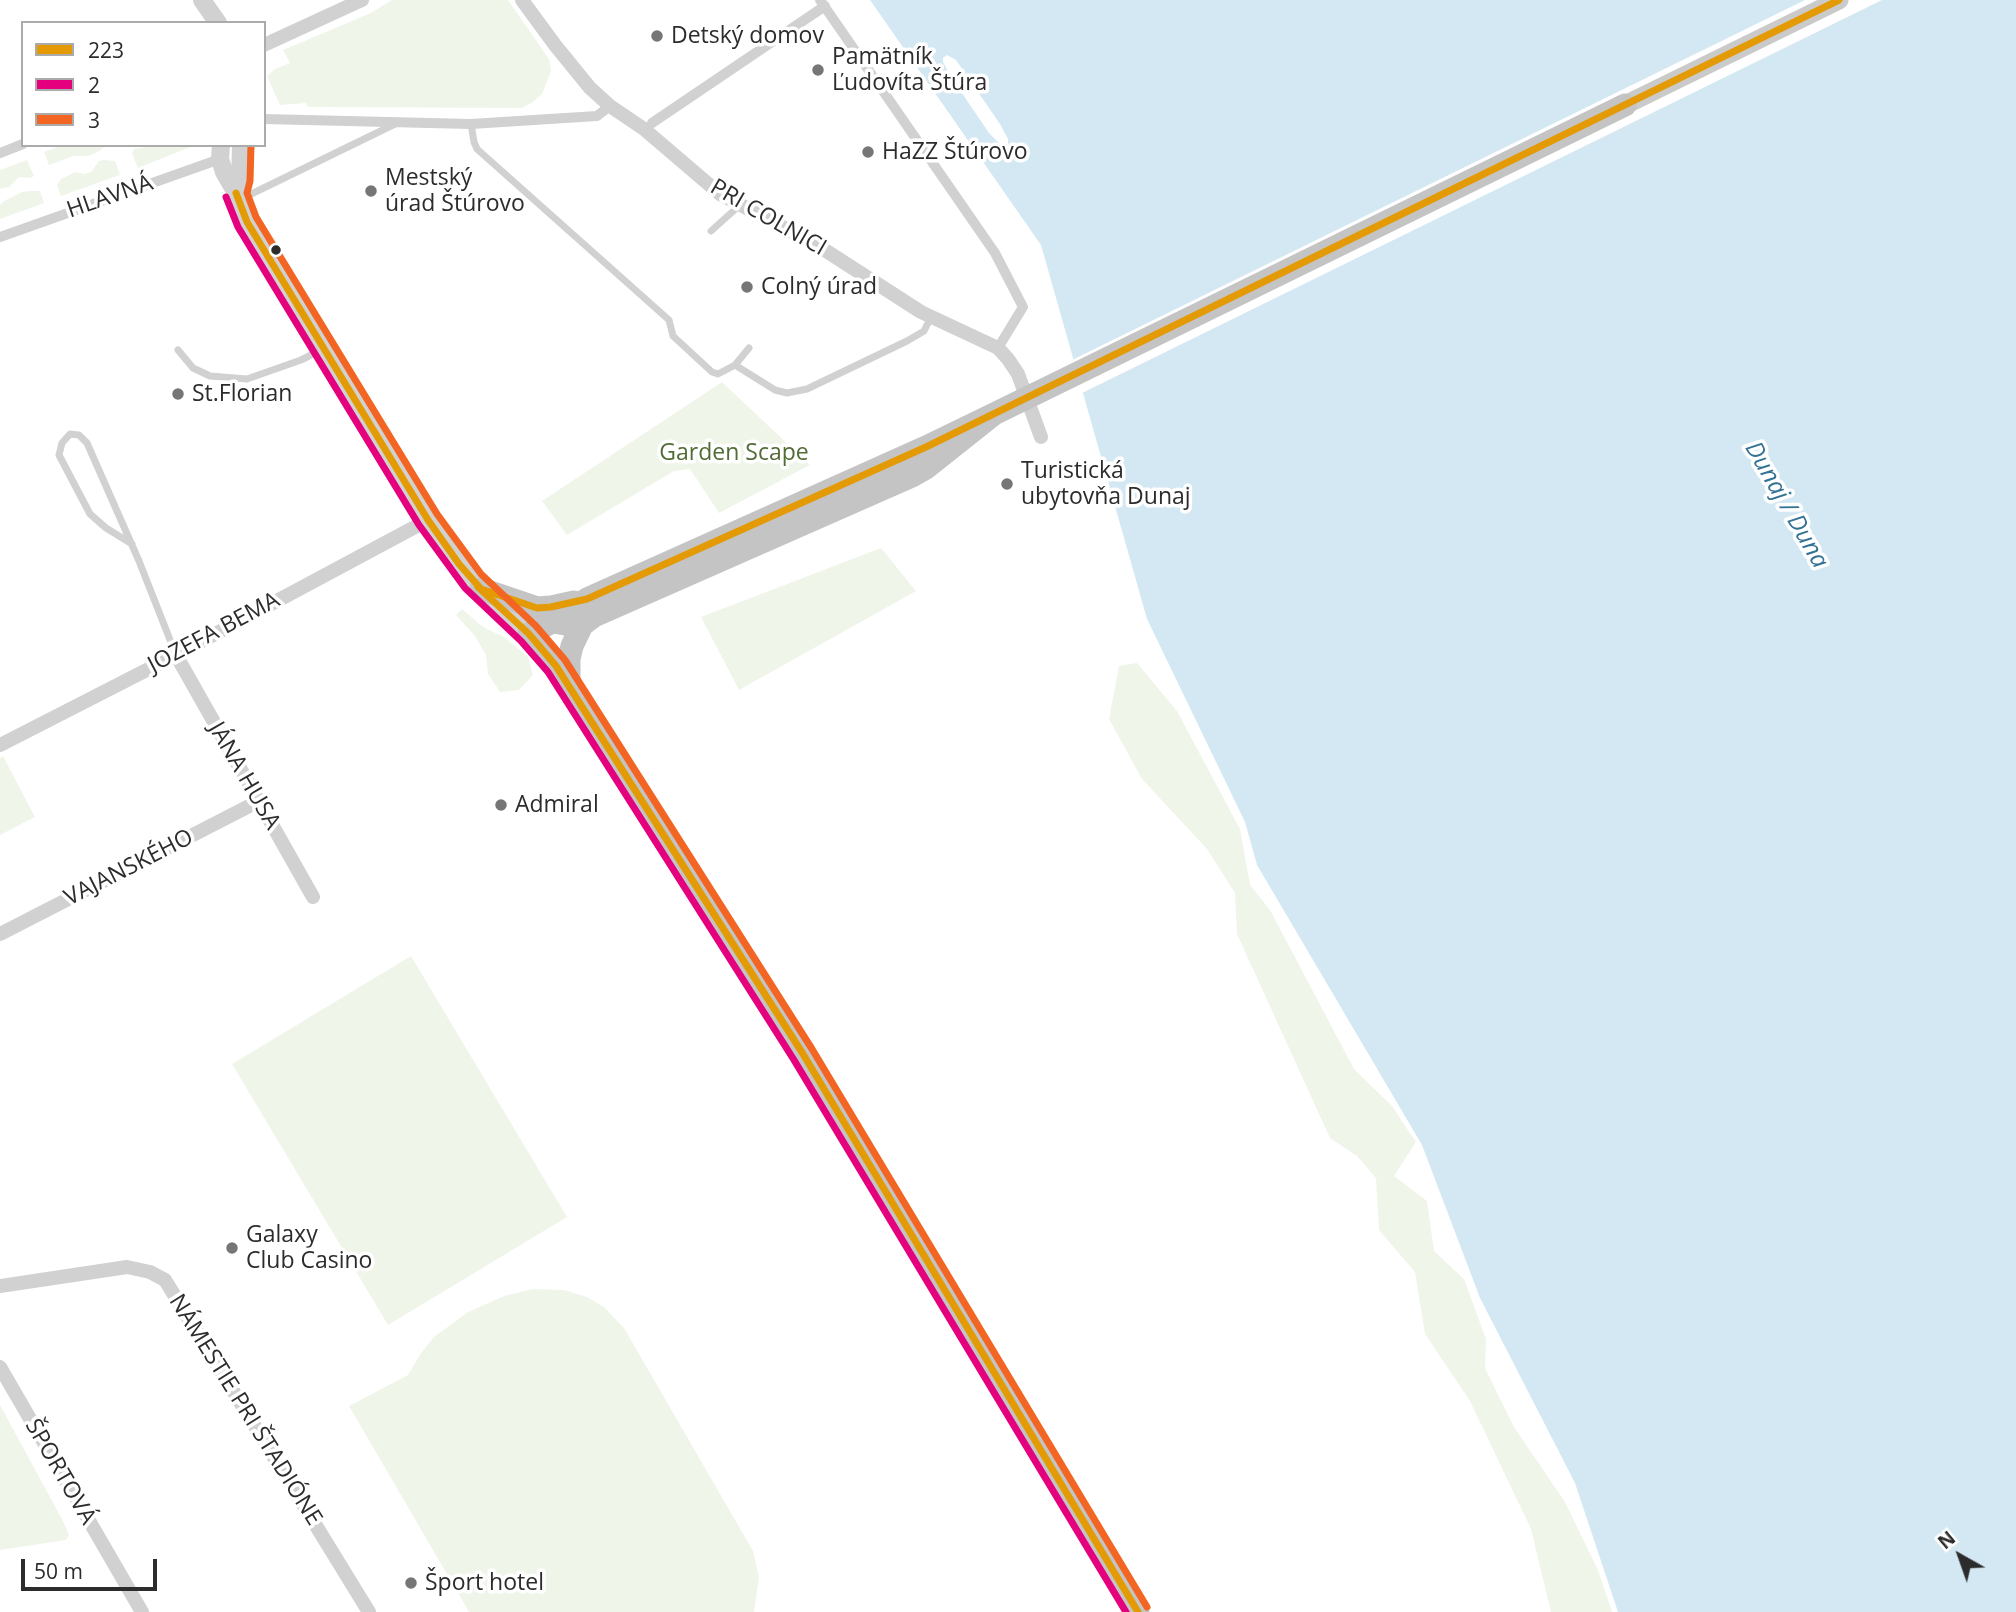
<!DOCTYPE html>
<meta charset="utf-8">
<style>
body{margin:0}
#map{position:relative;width:2016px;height:1612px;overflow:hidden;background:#fff;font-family:"Open Sans",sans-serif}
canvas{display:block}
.legend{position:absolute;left:21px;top:21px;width:245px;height:126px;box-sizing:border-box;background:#fff;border:2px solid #ababab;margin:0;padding:9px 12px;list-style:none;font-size:21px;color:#2c2c2c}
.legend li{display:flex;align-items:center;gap:14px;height:35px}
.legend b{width:35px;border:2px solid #ababab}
.north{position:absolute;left:1925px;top:1521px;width:70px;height:70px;-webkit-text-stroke:5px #fff;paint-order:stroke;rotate:320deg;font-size:19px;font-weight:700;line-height:28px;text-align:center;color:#2c2c2c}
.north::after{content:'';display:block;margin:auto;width:24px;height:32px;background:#2c2c2c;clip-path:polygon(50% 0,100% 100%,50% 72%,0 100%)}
.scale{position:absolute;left:21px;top:1559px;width:136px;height:32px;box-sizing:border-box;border:4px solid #2c2c2c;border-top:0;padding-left:9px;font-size:21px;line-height:24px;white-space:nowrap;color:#2c2c2c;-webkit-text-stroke:5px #fff;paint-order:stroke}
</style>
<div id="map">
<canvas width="2016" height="1612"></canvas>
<ul class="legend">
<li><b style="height:9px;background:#e39a04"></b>223</li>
<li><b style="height:9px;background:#e5007d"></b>2</li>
<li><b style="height:9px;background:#f26522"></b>3</li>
</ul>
<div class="north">N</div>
<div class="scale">50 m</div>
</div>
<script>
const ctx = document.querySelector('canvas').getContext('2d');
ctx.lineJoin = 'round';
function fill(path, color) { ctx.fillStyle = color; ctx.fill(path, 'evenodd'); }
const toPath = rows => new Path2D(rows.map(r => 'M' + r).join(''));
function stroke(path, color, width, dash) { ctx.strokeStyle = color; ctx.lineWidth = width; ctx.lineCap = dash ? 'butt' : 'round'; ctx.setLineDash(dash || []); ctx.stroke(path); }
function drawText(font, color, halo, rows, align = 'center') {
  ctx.font = font + ' "Open Sans",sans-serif'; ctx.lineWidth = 7; ctx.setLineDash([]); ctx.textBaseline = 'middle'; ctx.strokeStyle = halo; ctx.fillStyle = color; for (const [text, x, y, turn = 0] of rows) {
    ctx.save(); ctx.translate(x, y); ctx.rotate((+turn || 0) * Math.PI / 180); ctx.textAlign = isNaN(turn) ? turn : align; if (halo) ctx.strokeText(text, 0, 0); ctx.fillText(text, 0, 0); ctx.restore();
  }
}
fill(toPath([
 [392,0,508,0,549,59,551,71,542,94,533,102,522,108,308,107,306,103,280,105,267,76,275,69,290,63,283,50,371,13],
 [63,145,106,145,98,152,88,156,74,156,49,165,44,152],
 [158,145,195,145,138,168,132,154,134,149],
 [27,160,34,176,30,178,19,177,9,187,0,189,0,170],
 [104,160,115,161,120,175,61,196,57,185,61,179,75,172,84,174,91,172,99,161],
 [30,191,40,191,44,203,0,219,0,205,4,201,22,192],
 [722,382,810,465,719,513,690,469,674,471,567,535,542,501],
 [881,548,916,591,739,690,701,617],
 [462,609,483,627,504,637,528,657,533,675,519,690,500,692,488,674,486,655,475,636,456,615],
 [1137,663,1177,711,1240,829,1250,885,1270,910,1354,1069,1392,1106,1416,1142,1394,1176,1427,1201,1434,1251,1464,1279,1486,1339,1485,1368,1514,1427,1565,1502,1598,1570,1612,1612,1551,1612,1531,1529,1470,1401,1425,1334,1415,1272,1379,1230,1376,1178,1357,1156,1330,1138,1237,934,1235,893,1207,849,1142,779,1109,719,1119,666],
 [3,756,35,817,0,835,0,758],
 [411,956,567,1217,388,1325,232,1064],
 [533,1289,564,1290,587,1297,604,1307,624,1328,753,1551,759,1578,754,1612,469,1612,349,1406,408,1375,421,1353,434,1337,468,1312,504,1296],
 [0,1405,63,1521,69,1535,66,1540,0,1550]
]), '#f0f5ea');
fill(toPath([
 [870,0,2016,0,2016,1612,1618,1612,1575,1483,1480,1298,1422,1145,1257,865,1245,822,1147,619,1041,245]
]), '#d4e8f3');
fill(toPath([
 [1805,0,1882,0,1080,394,1070,361],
 [947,55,956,60,1000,124,1008,139,1008,147,1000,144,989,133,951,77,943,62,943,58]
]), '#fff');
stroke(toPath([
 [471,124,474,142,477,149,669,320,673,336,712,372,718,374,735,365,775,390,787,393,807,389,907,341,924,331,931,317],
 [239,200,395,124],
 [711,231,740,205],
 [178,350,193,368,210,376,247,379,301,360,323,349],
 [735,365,749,348],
 [132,544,106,528,90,514,59,455,62,443,70,434,79,435,87,443,139,561,176,655]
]), '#d1d1d1', 7);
stroke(toPath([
 [820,0,995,253,1023,307,998,348],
 [264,119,471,124,597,116,610,106],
 [652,123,825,6],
 [0,153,23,144],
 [0,237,220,159]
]), '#d1d1d1', 10);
stroke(toPath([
 [522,0,555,45,590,88,610,106,644,129,720,194,817,245,921,312,998,348,1008,359,1018,374,1041,437],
 [264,45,362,0],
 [176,655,313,897],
 [0,745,176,655,428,520],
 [0,934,259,801],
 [0,1286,127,1267,150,1272,165,1280,369,1612],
 [0,1367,142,1612]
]), '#d1d1d1', 14);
stroke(toPath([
 [202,0,218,23],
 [221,145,220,159,224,172,236,193,247,222,428,520,473,581,529,634],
 [236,193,240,180,241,145]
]), '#d1d1d1', 18);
stroke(toPath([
 [1625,105,1839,0]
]), '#cacaca', 19);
stroke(toPath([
 [994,414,926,447,587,599,552,622,529,634,556,666,803,1054,1138,1612],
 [481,589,537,608,551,607,574,602],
 [554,622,565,624,594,616,912,476,926,468,994,414,1625,105],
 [569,684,569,659,572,646,582,625,594,616]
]), '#c4c4c4', 23);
stroke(toPath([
 [236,193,247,222,428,520,459,564,481,589,537,608,551,607,587,599,926,447,1839,0],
 [478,587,529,634,556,666,803,1054,1138,1612]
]), '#e39a04', 7);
stroke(toPath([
 [226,197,238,227,419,525,465,588,521,641,548,672,794,1060,1126,1612]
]), '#e5007d', 7);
stroke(toPath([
 [251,145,250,181,247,193,256,217,437,514,481,574,536,626,565,660,812,1049,1147,1607]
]), '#f26522', 7);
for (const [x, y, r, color] of [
 [657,36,7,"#767676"],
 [818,70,7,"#767676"],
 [868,152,7,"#767676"],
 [371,191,7,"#767676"],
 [276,250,6,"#2c2c2c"],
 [747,287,7,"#767676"],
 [178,394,7,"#767676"],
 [1007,484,7,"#767676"],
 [501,805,7,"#767676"],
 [232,1248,7,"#767676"],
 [411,1583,7,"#767676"]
]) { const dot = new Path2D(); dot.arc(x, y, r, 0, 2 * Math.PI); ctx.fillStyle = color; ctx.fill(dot); stroke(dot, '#fff', 2.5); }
drawText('23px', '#2c2c2c', '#fff', [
 ["Detský domov",671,36],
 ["Pamätník",832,57],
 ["Ľudovíta Štúra",832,83],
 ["HaZZ Štúrovo",882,152],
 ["Mestský",385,178],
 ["úrad Štúrovo",385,204],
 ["Colný úrad",761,287],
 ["St.Florian",192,394],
 ["Turistická",1021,471],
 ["ubytovňa Dunaj",1021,497],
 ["Admiral",515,805],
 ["Galaxy",246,1235],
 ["Club Casino",246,1261],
 ["Šport hotel",425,1583]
], 'left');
drawText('23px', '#2c2c2c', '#fff', [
 ["HLAVNÁ",110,197,-19],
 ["PRI COLNICI",768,218,30],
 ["JOZEFA BEMA",214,633,-28],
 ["JÁNA HUSA",244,776,60],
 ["VAJANSKÉHO",129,868,-27],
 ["NÁMESTIE PRI ŠTADIÓNE",245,1410,58],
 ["ŠPORTOVÁ",60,1472,60]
]);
drawText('23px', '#516c36', '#fff', [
 ["Garden Scape",734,453]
]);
drawText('italic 24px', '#347295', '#fff', [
 ["Dunaj / Duna",1786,505,60]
]);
</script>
